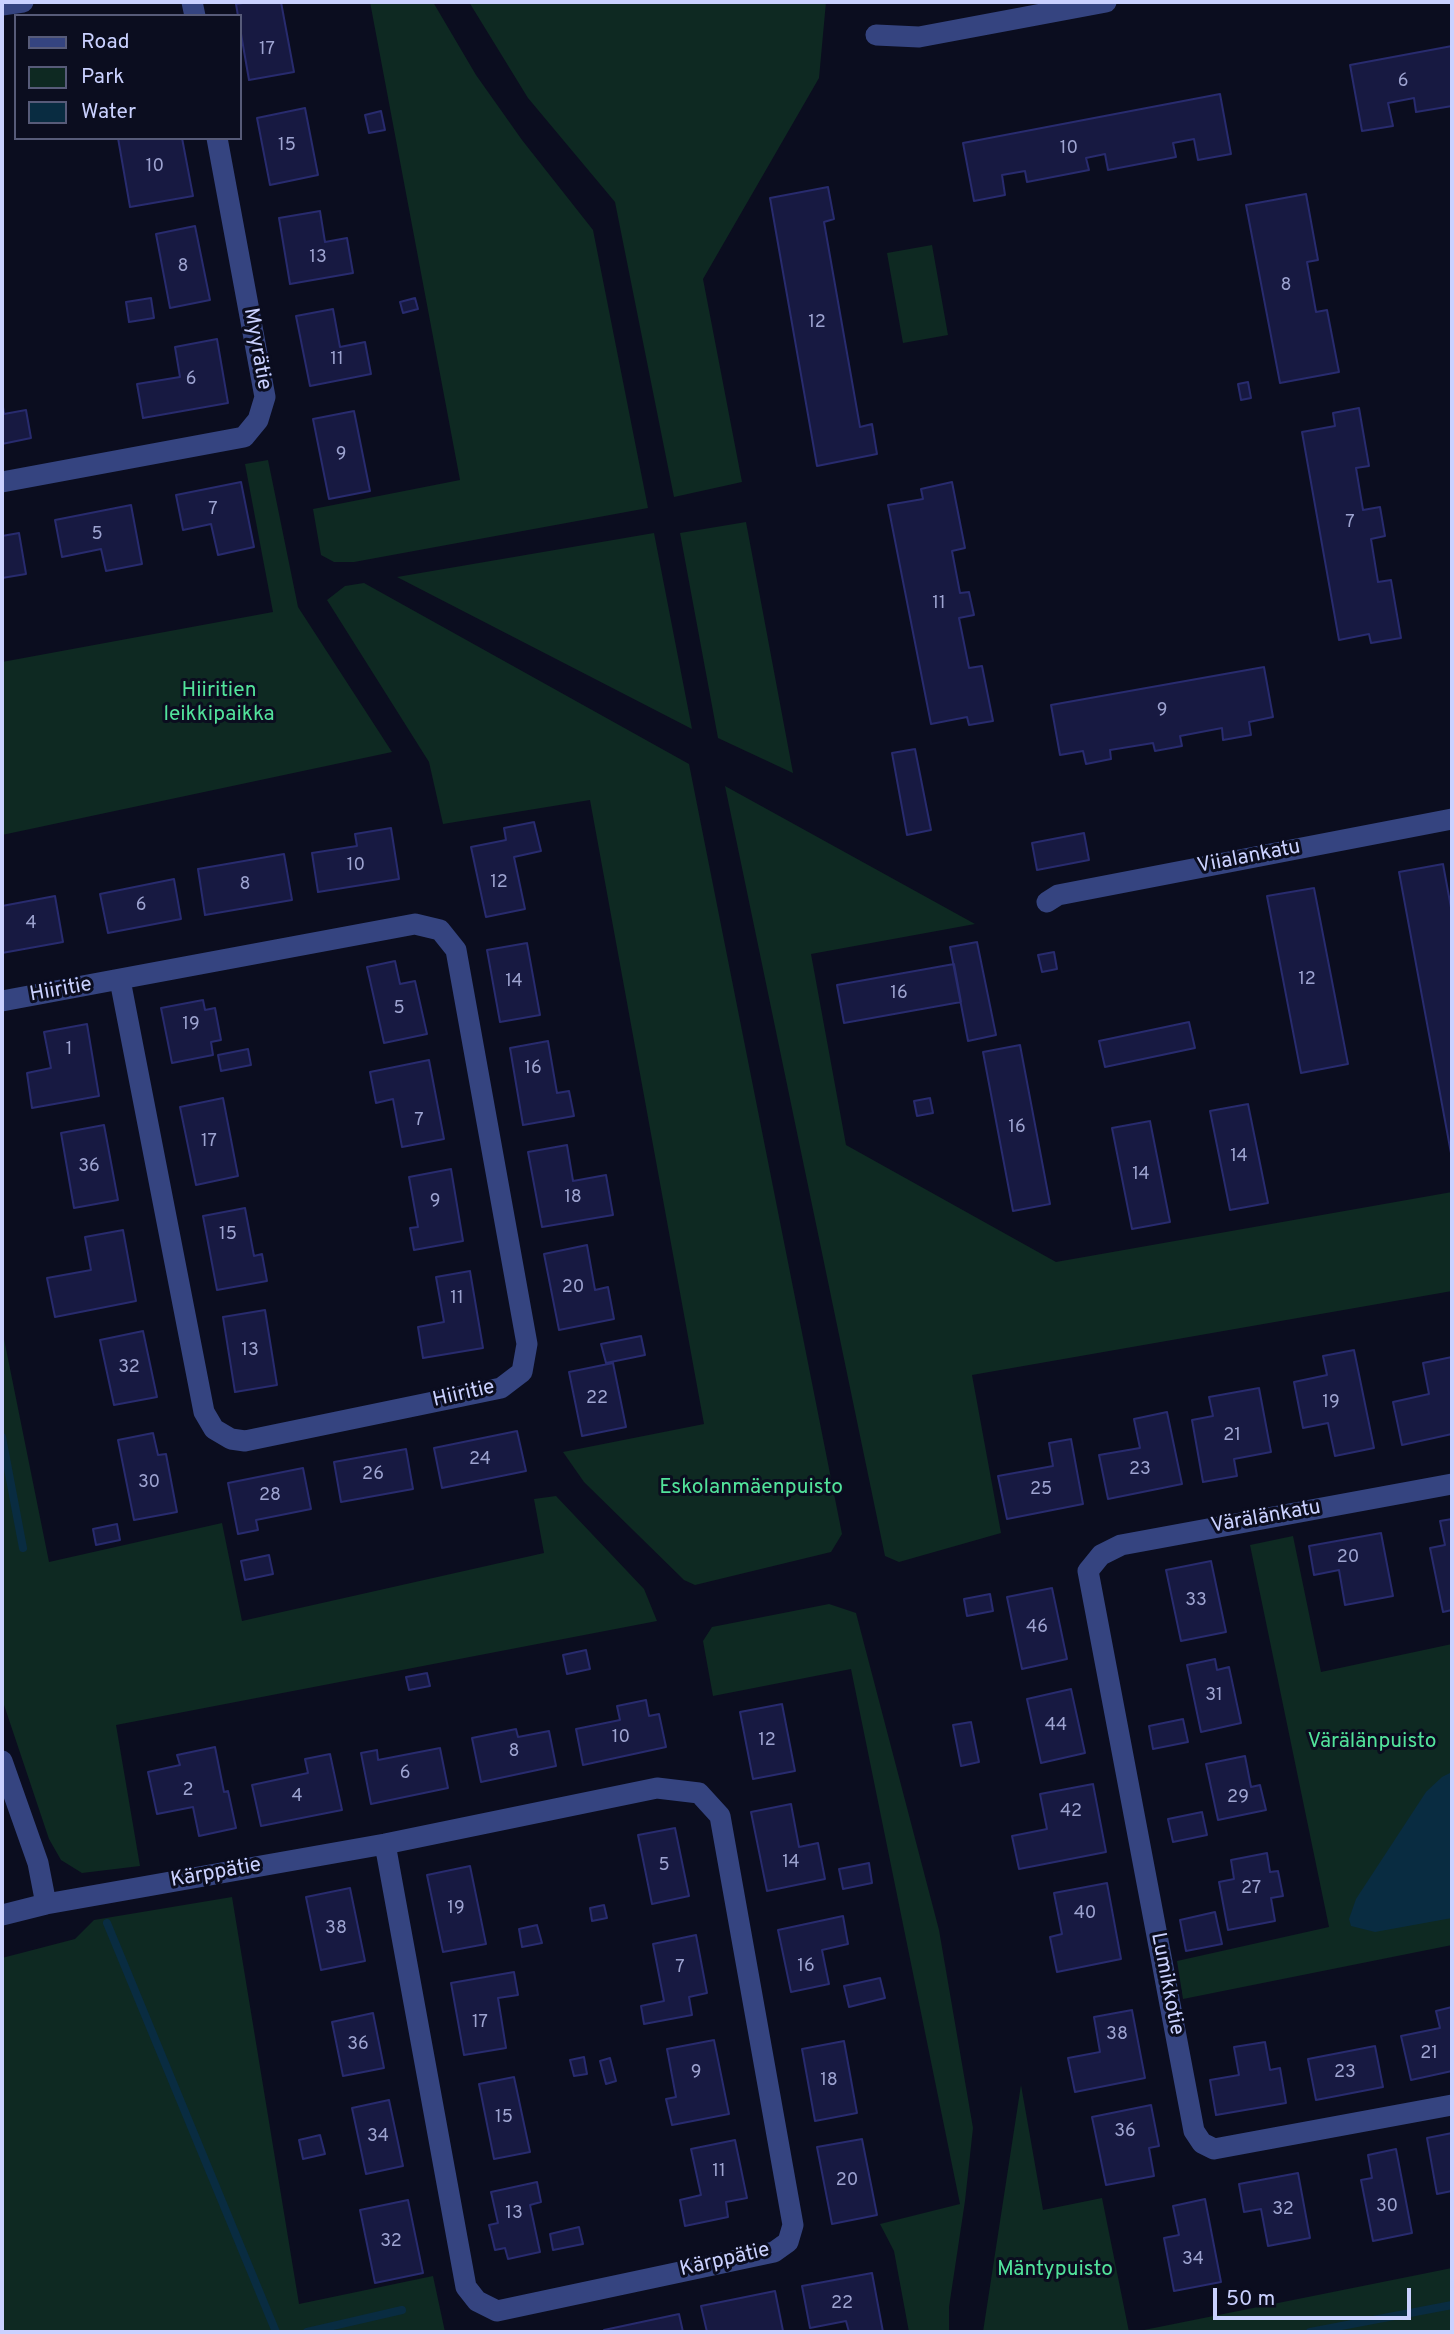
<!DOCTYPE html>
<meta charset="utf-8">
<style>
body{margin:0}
#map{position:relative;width:1454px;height:2334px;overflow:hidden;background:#0b0d1f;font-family:Overpass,sans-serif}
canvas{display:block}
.frame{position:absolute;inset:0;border:4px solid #cad1ff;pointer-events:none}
.legend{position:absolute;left:14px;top:14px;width:228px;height:126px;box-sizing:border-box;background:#0b0d1f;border:2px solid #575b79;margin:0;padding:9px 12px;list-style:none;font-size:21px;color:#cad1ff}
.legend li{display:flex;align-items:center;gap:14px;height:35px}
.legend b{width:35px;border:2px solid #575b79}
.scale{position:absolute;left:1213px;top:2288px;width:198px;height:32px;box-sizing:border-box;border:4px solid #cad1ff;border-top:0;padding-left:9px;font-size:21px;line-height:24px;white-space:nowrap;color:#cad1ff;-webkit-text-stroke:5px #0b0d1f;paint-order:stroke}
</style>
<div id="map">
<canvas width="1454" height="2334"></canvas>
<div class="frame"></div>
<ul class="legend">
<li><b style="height:9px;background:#354480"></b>Road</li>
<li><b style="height:19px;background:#0e2922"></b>Park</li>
<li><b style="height:19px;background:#092c41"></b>Water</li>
</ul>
<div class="scale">50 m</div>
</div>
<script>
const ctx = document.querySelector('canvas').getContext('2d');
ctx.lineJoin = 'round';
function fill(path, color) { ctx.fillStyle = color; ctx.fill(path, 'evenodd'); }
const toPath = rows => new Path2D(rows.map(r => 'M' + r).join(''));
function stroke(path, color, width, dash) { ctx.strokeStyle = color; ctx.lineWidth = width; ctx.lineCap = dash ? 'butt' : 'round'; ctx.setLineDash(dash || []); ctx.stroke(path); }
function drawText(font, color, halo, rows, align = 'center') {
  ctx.font = font + ' Overpass,sans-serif'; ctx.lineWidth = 6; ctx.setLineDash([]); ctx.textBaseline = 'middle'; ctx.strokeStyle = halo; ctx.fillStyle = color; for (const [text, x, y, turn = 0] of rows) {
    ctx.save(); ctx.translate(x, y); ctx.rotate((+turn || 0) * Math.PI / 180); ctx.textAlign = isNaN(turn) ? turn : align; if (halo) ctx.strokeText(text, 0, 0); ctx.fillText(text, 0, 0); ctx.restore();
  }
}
fill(toPath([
 [370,2,433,2,476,75,522,140,593,230,648,508,354,562,334,562,321,555,313,509,460,480],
 [469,2,826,2,819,78,703,279,742,482,674,497,615,202,528,98],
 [932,245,948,335,903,343,887,253],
 [268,460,298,607,392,752,2,835,2,662,273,612,245,464],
 [746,522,793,773,718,738,680,533],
 [654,533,692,729,397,577],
 [364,583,689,764,842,1534,831,1552,695,1585,684,1580,584,1482,563,1452,704,1424,590,800,443,824,429,762,327,600,345,586],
 [725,786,975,924,811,954,846,1145,1056,1262,1452,1192,1452,1291,972,1375,1001,1533,899,1562,885,1556],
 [2,1329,49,1562,222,1523,242,1621,544,1553,534,1499,556,1496,644,1589,657,1621,116,1725,140,1866,82,1873,61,1860,49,1839,2,1699],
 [1293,1536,1321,1672,1452,1644,1452,1945,1183,1999,1177,1961,1329,1927,1250,1545],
 [829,1604,856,1613,939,1930,973,2128,965,2201,949,2307,949,2332,909,2332,894,2251,880,2224,960,2204,851,1669,713,1696,703,1641,712,1627],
 [232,1897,299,2304,433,2276,445,2332,2,2332,2,1958,75,1939,94,1920],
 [1021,2085,1043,2210,1102,2198,1129,2332,983,2332],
 [1452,2268,1452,2332,1134,2332]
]), '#0e2922');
fill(toPath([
 [1452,1772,1452,1918,1375,1932,1351,1926,1349,1919,1356,1899,1426,1792,1442,1777]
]), '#092c41');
stroke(toPath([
 [2,1437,23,1548],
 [107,1923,276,2332],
 [307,2332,402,2310],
 [1310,2332,1452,2305]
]), '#092c41', 8);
const building = toPath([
 [250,2,281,2,294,72,249,80,240,28,240,16,238,16,236,4,250,2],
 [1452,46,1452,106,1416,112,1414,98,1388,103,1393,126,1362,131,1350,65,1452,46],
 [1220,94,1231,154,1198,160,1194,139,1173,143,1176,157,1108,170,1105,154,1086,158,1089,170,1027,182,1025,171,1002,175,1005,195,974,201,963,143,1220,94],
 [305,108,318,175,270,185,257,118,305,108],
 [381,111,385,130,369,133,365,115,381,111],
 [118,138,182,138,193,196,130,207,118,138],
 [828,187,834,219,824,222,860,427,872,424,877,454,817,466,770,198,828,187],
 [1306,194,1318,260,1307,262,1316,312,1327,310,1339,372,1280,383,1246,205,1306,194],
 [320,211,325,242,347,238,353,273,290,284,279,218,320,211],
 [195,226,210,300,170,308,156,234,195,226],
 [151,298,154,318,129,322,126,302,151,298],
 [415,298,418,309,403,313,400,302,415,298],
 [333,309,340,347,365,342,371,374,310,386,296,316,333,309],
 [217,339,228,403,143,418,137,384,180,377,175,347,217,339],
 [1248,382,1251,398,1241,400,1238,384,1248,382],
 [2,400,4,414,26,410,31,438,2,444,2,400],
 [1359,408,1369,466,1356,468,1363,510,1380,507,1385,536,1371,539,1378,582,1391,580,1401,638,1371,643,1369,634,1339,640,1302,432,1335,426,1333,413,1359,408],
 [354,411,370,491,329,499,313,419,354,411],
 [241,482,254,547,218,555,211,524,183,530,176,495,241,482],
 [952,482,965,548,952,551,960,593,969,592,974,615,959,618,969,668,982,666,993,721,969,725,967,717,931,724,888,505,923,499,921,489,952,482],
 [131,505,142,564,106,571,101,549,62,557,55,520,131,505],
 [19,533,26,574,2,578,2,536,19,533],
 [1264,667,1273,717,1249,722,1251,735,1223,740,1222,728,1180,736,1182,746,1155,751,1153,743,1110,750,1111,759,1086,764,1083,751,1060,755,1051,705,1264,667],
 [915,749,931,830,907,835,892,753,915,749],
 [534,822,541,851,514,857,525,909,486,917,471,847,506,840,504,828,534,822],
 [391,828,399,879,318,892,312,853,357,846,355,834,391,828],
 [1084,833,1089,860,1037,870,1032,843,1084,833],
 [284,854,292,900,205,915,198,869,284,854],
 [1443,864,1452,913,1451,1153,1399,872,1443,864],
 [174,879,181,919,108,933,100,894,174,879],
 [1314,888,1348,1064,1301,1073,1267,896,1314,888],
 [55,896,63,942,2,953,2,906,55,896],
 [977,942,996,1035,968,1041,950,947,977,942],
 [527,943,540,1015,500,1022,487,950,527,943],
 [1054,952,1057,969,1042,972,1038,955,1054,952],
 [395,961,400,984,415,981,427,1034,384,1043,367,967,395,961],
 [954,964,961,1002,844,1023,837,985,954,964],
 [203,1000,205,1010,215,1008,221,1040,211,1042,213,1055,172,1063,161,1008,203,1000],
 [1189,1022,1195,1048,1105,1067,1099,1041,1189,1022],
 [87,1024,99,1096,32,1108,27,1073,51,1068,44,1032,87,1024],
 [548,1041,557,1093,569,1091,574,1116,523,1125,510,1048,548,1041],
 [1020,1045,1050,1204,1013,1211,983,1052,1020,1045],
 [248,1049,251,1065,221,1071,218,1055,248,1049],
 [429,1060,444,1139,402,1147,393,1099,376,1103,370,1072,429,1060],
 [223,1098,238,1176,196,1185,180,1107,223,1098],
 [930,1098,933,1113,917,1116,914,1101,930,1098],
 [1248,1104,1268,1203,1230,1210,1210,1111,1248,1104],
 [1150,1121,1170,1222,1132,1229,1112,1128,1150,1121],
 [104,1125,118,1200,74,1208,61,1133,104,1125],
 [567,1145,573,1181,606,1175,613,1215,542,1227,528,1152,567,1145],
 [451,1169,463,1241,414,1250,410,1228,418,1227,409,1177,451,1169],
 [245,1208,254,1256,262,1254,267,1281,217,1290,203,1216,245,1208],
 [123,1230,136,1301,55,1317,47,1278,91,1270,85,1237,123,1230],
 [587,1245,595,1290,608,1287,614,1319,559,1330,544,1254,587,1245],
 [470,1271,483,1348,423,1358,418,1327,444,1322,436,1277,470,1271],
 [265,1310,277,1385,235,1392,223,1317,265,1310],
 [143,1331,157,1397,114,1405,100,1340,143,1331],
 [641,1336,645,1355,606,1363,601,1344,641,1336],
 [1354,1350,1374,1448,1335,1456,1328,1423,1303,1428,1294,1382,1327,1375,1323,1356,1354,1350],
 [1452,1357,1452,1434,1402,1445,1393,1402,1429,1394,1423,1363,1452,1357],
 [613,1363,626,1427,582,1436,569,1372,613,1363],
 [1259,1388,1271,1452,1234,1459,1237,1476,1203,1482,1192,1420,1213,1416,1209,1397,1259,1388],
 [1167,1412,1182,1484,1108,1499,1099,1455,1140,1448,1134,1419,1167,1412],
 [517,1431,526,1471,442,1488,434,1448,517,1431],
 [153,1433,158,1455,166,1454,177,1512,134,1520,118,1440,153,1433],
 [1071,1439,1083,1504,1007,1519,998,1476,1053,1466,1049,1443,1071,1439],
 [406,1449,413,1489,341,1502,334,1462,406,1449],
 [303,1468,311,1509,256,1520,258,1530,238,1534,228,1483,303,1468],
 [1452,1519,1452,1610,1443,1612,1430,1548,1445,1545,1440,1521,1452,1519],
 [117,1524,120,1540,96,1545,93,1529,117,1524],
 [1381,1533,1393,1596,1345,1605,1339,1570,1314,1575,1309,1546,1381,1533],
 [269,1555,273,1574,245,1580,241,1561,269,1555],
 [1211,1561,1226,1632,1181,1641,1166,1570,1211,1561],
 [1052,1588,1067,1659,1022,1669,1007,1597,1052,1588],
 [990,1594,993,1611,967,1616,964,1599,990,1594],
 [586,1650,590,1669,567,1674,563,1655,586,1650],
 [1215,1659,1217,1670,1229,1667,1241,1723,1201,1732,1187,1665,1215,1659],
 [427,1673,430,1686,409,1690,406,1677,427,1673],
 [1071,1689,1085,1753,1041,1763,1027,1699,1071,1689],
 [646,1700,649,1716,659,1714,666,1747,583,1765,576,1729,620,1720,617,1706,646,1700],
 [782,1704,795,1771,753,1779,740,1712,782,1704],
 [1183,1719,1188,1742,1153,1749,1149,1726,1183,1719],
 [971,1722,979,1762,961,1766,953,1725,971,1722],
 [516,1729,518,1737,549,1731,556,1766,481,1782,472,1738,516,1729],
 [215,1747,224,1792,228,1791,236,1828,199,1836,193,1807,157,1814,148,1772,180,1765,177,1755,215,1747],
 [440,1748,448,1788,371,1804,361,1753,377,1750,378,1760,440,1748],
 [330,1754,342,1810,261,1826,252,1785,308,1773,305,1759,330,1754],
 [1245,1756,1251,1787,1260,1785,1266,1810,1218,1820,1206,1764,1245,1756],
 [1093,1784,1106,1852,1019,1869,1012,1836,1047,1829,1040,1794,1093,1784],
 [791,1804,799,1847,818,1843,825,1879,767,1891,751,1812,791,1804],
 [1202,1812,1207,1835,1173,1842,1168,1819,1202,1812],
 [675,1828,689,1896,652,1904,638,1835,675,1828],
 [1267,1853,1270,1872,1278,1871,1283,1896,1271,1898,1275,1921,1228,1930,1219,1882,1234,1879,1231,1860,1267,1853],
 [869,1863,872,1883,843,1889,839,1869,869,1863],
 [470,1866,486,1944,443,1952,427,1875,470,1866],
 [1107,1883,1121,1959,1057,1972,1050,1937,1062,1934,1054,1893,1107,1883],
 [350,1888,365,1961,321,1970,306,1897,350,1888],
 [604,1905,607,1918,592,1921,590,1908,604,1905],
 [1215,1912,1222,1944,1186,1951,1180,1920,1215,1912],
 [843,1916,848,1944,822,1950,829,1984,791,1992,778,1930,843,1916],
 [537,1925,542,1943,522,1947,519,1929,537,1925],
 [696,1935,707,1993,689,1997,692,2015,644,2024,641,2006,664,2001,653,1944,696,1935],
 [514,1972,518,1995,498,1998,506,2048,464,2055,451,1983,514,1972],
 [880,1978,885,1998,849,2007,844,1986,880,1978],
 [1452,2007,1452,2071,1411,2080,1401,2036,1440,2028,1436,2011,1452,2007],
 [1132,2010,1145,2078,1075,2092,1068,2058,1100,2052,1094,2017,1132,2010],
 [373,2013,384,2068,343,2076,332,2022,373,2013],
 [714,2040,729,2114,672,2125,666,2099,676,2097,667,2049,714,2040],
 [844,2041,857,2113,815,2121,802,2049,844,2041],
 [1265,2042,1270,2070,1280,2068,1286,2103,1216,2115,1210,2080,1239,2075,1234,2047,1265,2042],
 [1375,2046,1383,2087,1316,2100,1308,2059,1375,2046],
 [584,2057,587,2074,574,2076,570,2060,584,2057],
 [610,2058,616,2081,606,2084,600,2061,610,2058],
 [514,2077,530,2152,494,2159,479,2084,514,2077],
 [389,2100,403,2166,366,2174,352,2108,389,2100],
 [1151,2105,1159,2146,1149,2148,1154,2176,1106,2185,1092,2117,1151,2105],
 [1452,2133,1452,2194,1452,2191,1437,2194,1427,2138,1452,2133],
 [320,2135,325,2154,303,2159,299,2140,320,2135],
 [862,2139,877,2215,832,2224,817,2147,862,2139],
 [735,2140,747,2198,726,2202,728,2217,685,2226,680,2200,701,2195,691,2149,735,2140],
 [1396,2149,1412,2233,1373,2241,1361,2180,1372,2178,1368,2155,1396,2149],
 [1298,2173,1310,2238,1268,2246,1261,2209,1244,2212,1239,2184,1298,2173],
 [537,2182,541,2202,530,2205,540,2252,508,2259,505,2248,495,2250,489,2225,498,2223,491,2192,537,2182],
 [1205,2199,1221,2282,1174,2291,1164,2238,1179,2235,1173,2206,1205,2199],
 [408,2200,423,2273,375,2283,360,2210,408,2200],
 [579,2227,583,2244,553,2250,550,2234,579,2227],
 [872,2273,883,2332,849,2332,846,2321,810,2328,802,2286,872,2273],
 [775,2291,783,2331,707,2332,701,2306,775,2291],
 [679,2314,683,2332,604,2332,604,2330,679,2314]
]);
fill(building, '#171941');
stroke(building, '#282b6e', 2);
stroke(toPath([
 [192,2,195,16],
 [2,5,23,2],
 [876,35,919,37,1106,2],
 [2,482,244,437,258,420,265,397,217,138],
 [1047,902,1058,895,1452,819],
 [2,1001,415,924,440,930,456,950,527,1344,522,1372,501,1388,245,1441,231,1439,214,1429,204,1412,120,980],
 [1452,1484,1121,1545,1101,1555,1088,1571,1194,2131,1202,2143,1214,2149,1452,2105],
 [2,1761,38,1863,46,1904],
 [2,1915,46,1904,385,1844,657,1788,699,1793,720,1816,793,2225,788,2242,774,2252,497,2311,477,2301,466,2287,385,1844]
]), '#354480', 21);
drawText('18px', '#9da3d0', null, [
 ["17",267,50],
 ["6",1403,82],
 ["15",287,146],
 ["10",1069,149],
 ["10",155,167],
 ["13",318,258],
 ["8",183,267],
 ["8",1286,286],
 ["12",817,323],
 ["11",337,360],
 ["6",191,380],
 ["9",341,455],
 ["7",213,510],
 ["7",1350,523],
 ["5",97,535],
 ["11",939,604],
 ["9",1162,711],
 ["10",356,866],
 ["12",499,883],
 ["8",245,885],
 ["6",141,906],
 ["4",31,924],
 ["12",1307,980],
 ["14",514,982],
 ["16",899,994],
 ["5",399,1009],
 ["19",191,1025],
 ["1",69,1050],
 ["16",533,1069],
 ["7",419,1121],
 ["16",1017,1128],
 ["17",209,1142],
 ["14",1239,1157],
 ["36",89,1167],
 ["14",1141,1175],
 ["18",573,1198],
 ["9",435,1202],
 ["15",228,1235],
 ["20",573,1288],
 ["11",457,1299],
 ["13",250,1351],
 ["32",129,1368],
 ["22",597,1399],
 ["19",1331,1403],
 ["21",1232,1436],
 ["24",480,1460],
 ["23",1140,1470],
 ["26",373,1475],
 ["30",149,1483],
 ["25",1041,1490],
 ["28",270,1496],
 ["20",1348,1558],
 ["33",1196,1601],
 ["46",1037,1628],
 ["31",1214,1696],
 ["44",1056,1726],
 ["10",621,1738],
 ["12",767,1741],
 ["8",514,1752],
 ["6",405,1774],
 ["2",188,1791],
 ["4",297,1797],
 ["29",1238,1798],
 ["42",1071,1812],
 ["14",791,1863],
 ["5",664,1866],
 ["27",1251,1889],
 ["19",456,1909],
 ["40",1085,1914],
 ["38",336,1929],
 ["16",806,1967],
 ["7",680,1968],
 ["17",480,2023],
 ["38",1117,2035],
 ["36",358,2045],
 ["21",1429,2054],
 ["9",696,2073],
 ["23",1345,2073],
 ["18",829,2081],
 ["15",504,2118],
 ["36",1125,2132],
 ["34",378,2137],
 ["11",719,2172],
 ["20",847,2181],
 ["30",1387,2207],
 ["32",1283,2210],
 ["13",514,2214],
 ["32",391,2242],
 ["34",1193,2260],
 ["22",842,2304]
]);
drawText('21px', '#cad1ff', '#0b0d1f', [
 ["Myyrätie",256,349,80],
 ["Viialankatu",1249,858,-11],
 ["Hiiritie",61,991,-10],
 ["Hiiritie",464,1395,-13],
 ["Värälänkatu",1266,1518,-10],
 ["Kärppätie",216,1874,-10],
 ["Lumikkotie",1166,1984,79],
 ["Kärppätie",725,2261,-13]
]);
drawText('21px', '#52e39b', '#0b0d1f', [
 ["Hiiritien",219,692],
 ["leikkipaikka",219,716],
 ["Eskolanmäenpuisto",751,1489],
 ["Värälänpuisto",1372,1743],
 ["Mäntypuisto",1055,2271]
]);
</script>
